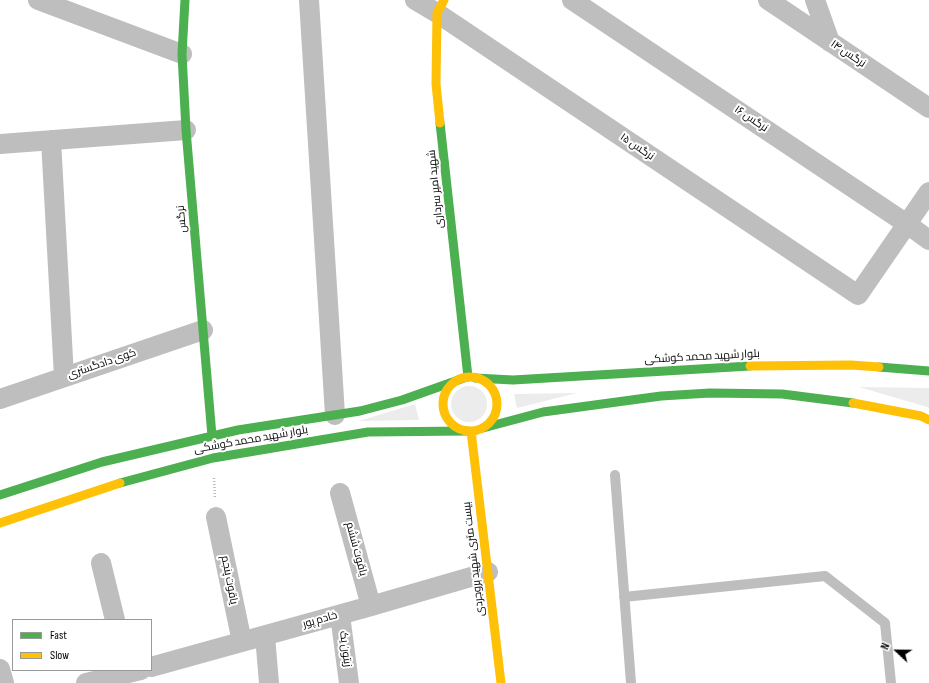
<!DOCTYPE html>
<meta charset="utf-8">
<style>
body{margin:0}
#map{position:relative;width:929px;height:683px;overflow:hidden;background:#fff;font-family:"Sofia Sans Condensed",sans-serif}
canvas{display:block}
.legend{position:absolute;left:12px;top:619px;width:140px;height:52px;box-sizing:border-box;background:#fff;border:1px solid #999;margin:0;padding:5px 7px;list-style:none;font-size:12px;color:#000}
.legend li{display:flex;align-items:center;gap:8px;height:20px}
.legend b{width:20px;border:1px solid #999}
.north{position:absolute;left:877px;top:631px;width:40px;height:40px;-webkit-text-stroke:3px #fff;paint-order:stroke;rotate:292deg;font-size:11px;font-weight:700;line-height:16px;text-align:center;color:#000}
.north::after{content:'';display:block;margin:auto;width:14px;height:18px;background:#000;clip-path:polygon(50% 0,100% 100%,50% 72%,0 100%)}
</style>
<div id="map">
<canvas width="929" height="683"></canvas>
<ul class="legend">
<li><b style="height:5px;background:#4caf50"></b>Fast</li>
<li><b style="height:5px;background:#ffc107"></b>Slow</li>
</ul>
<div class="north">N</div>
</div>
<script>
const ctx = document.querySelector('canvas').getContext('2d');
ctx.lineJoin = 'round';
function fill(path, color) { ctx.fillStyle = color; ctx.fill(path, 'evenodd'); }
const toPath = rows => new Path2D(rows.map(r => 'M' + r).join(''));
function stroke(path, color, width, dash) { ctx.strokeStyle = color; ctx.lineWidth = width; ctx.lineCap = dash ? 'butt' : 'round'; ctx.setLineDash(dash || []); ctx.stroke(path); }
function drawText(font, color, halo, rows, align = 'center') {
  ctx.font = font + ' "Sofia Sans Condensed",Cairo,sans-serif'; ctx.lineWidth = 4; ctx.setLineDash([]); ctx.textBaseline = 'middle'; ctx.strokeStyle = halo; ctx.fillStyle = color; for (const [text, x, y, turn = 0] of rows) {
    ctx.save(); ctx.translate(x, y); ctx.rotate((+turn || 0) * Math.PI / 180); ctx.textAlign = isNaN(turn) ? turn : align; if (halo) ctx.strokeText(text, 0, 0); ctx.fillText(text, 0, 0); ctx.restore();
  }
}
fill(toPath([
 '451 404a18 18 0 1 1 36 0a18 18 0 1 1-36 0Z',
 [859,387,929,388,929,408,927,407],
 [577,393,517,408,514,394],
 [415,404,419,420,359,421]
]), '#ececec');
stroke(toPath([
 [214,478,215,499]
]), '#b9b9b9', 2.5, [1, 2]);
stroke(toPath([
 [615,475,631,683],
 [624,597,825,576,885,623,891,683]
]), '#bebebe', 10);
stroke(toPath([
 [38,0,182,54],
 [309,0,335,415],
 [415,0,437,13,858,295,929,192],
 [572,0,907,224,929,240],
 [768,0,929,108],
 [815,0,830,42],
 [51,140,64,377],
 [0,144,186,130],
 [0,399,203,330],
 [340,493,371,606],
 [216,517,242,642],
 [101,563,115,620],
 [340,615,349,683],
 [265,636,269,683],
 [151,667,371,606,488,572],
 [0,669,4,683],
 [86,683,141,670]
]), '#bebebe', 20);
stroke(toPath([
 [185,0,182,54,186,130,212,436],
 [440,123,468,377],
 [879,367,929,371],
 [475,378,513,380,750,366],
 [483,428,543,412,661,396,710,393,782,394,853,403],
 [120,483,213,458,368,432,467,431],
 [0,495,102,462,238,430,360,411,402,400,464,378]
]), '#4caf50', 9);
stroke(toPath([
 [440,123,436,84,437,13,444,0],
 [750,366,851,365,879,367],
 '443 404a27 27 0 1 1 54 0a27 27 0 1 1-54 0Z',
 [853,403,921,416,929,420],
 [471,431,501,683],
 [0,523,120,483]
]), '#ffc107', 9);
drawText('11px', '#000', '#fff', [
 ["نرگس ۱۴",848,54,34],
 ["نرگس ۱۶",751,119,34],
 ["نرگس ۱۵",637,147,34],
 ["شهید امیر سرداری",436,189,-96],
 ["نرگس",182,219,-95],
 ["بلوار شهید محمد کوشکی",702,357,-3],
 ["کوی دادگستری",102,364,-19],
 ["بلوار شهید محمد کوشکی",251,440,-10],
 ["یاقوت ششم",356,549,75],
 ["بیست متری شهید بروجردی",474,559,-97],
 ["یاقوت پنجم",229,580,79],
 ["خادم پور",320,620,-16],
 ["زیتون یک",345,649,83]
]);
</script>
